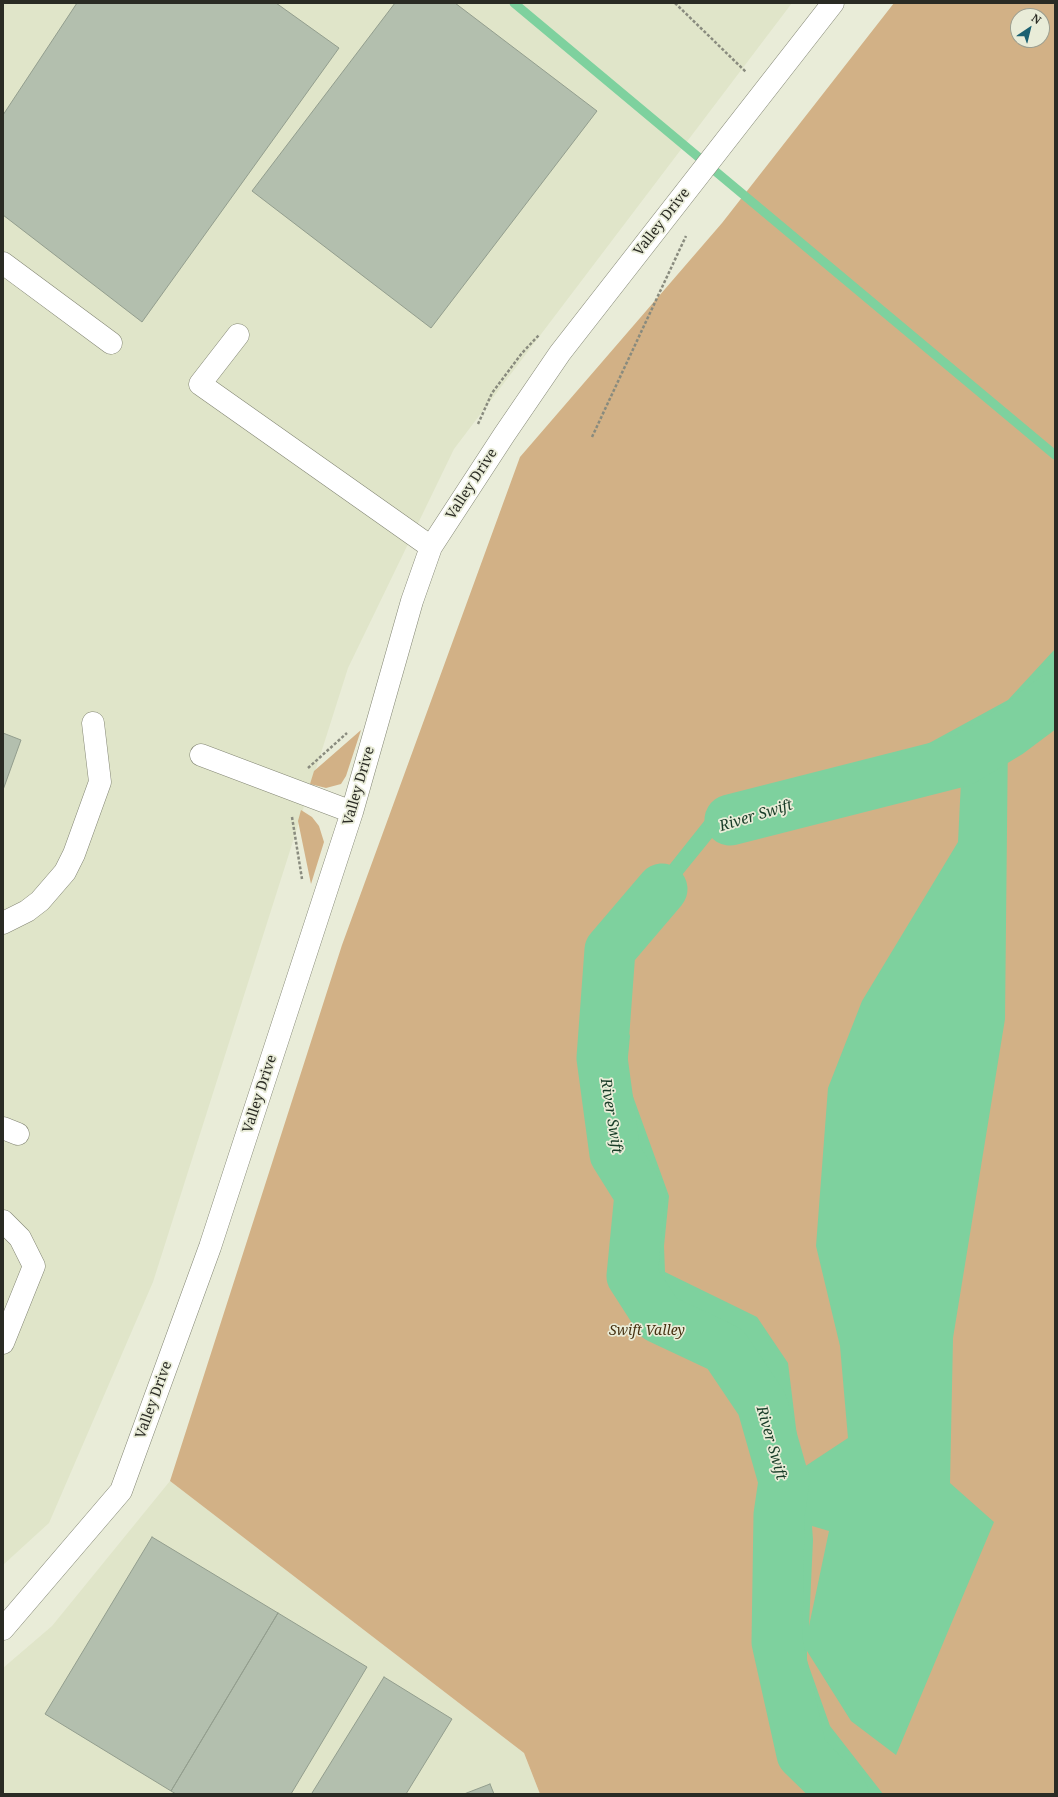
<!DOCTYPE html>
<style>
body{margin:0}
#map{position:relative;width:1058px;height:1797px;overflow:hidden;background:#e9ecd8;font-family:"Noto Serif",serif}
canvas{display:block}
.frame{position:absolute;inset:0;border:4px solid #2a2b24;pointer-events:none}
.north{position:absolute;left:1010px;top:8px;width:40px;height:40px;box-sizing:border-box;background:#e9ecd8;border:1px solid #9d9f90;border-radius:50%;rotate:35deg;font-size:11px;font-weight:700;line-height:16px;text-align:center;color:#2a2b24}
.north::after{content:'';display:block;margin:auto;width:14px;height:18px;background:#1a6071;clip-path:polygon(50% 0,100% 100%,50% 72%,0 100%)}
</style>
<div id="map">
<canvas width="1058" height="1797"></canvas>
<div class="frame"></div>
<div class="north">N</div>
</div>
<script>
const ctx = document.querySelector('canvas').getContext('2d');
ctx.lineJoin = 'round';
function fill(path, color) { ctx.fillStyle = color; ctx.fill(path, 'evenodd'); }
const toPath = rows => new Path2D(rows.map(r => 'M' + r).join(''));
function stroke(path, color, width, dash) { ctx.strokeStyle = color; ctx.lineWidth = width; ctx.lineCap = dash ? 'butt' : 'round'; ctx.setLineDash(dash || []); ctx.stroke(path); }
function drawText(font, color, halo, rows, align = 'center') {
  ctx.font = font + ' "Noto Serif",serif'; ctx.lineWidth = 3.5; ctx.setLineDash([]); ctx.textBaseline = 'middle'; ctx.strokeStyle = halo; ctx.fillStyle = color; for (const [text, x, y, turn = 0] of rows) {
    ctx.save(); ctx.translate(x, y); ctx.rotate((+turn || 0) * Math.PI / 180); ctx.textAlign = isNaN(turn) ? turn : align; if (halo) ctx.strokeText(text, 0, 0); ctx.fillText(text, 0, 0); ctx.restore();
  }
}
fill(toPath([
 [3,3,792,3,454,449,348,668,153,1282,49,1523,3,1565],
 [170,1481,524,1753,540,1794,3,1794,3,1668,52,1626]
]), '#e0e5c9');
fill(toPath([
 [894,3,1055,3,1055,1794,540,1794,524,1753,170,1481,342,945,520,457,722,223],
 [1018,16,1042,16,1042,40,1018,40],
 [361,730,346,776,341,784,326,788,310,784,314,771],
 [301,810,312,817,319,826,324,842,311,884,298,821]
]), '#d2b186');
fill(toPath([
 [1055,649,1055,673,1019,710,905,770,721,827,634,934,615,998,630,1036,626,1077,669,1196,664,1246,665,1272,757,1317,788,1363,801,1469,848,1438,840,1346,816,1246,828,1088,862,1001,958,842,962,761,1008,733,1005,1019,953,1338,950,1483,994,1522,896,1755,851,1721,807,1651,807,1661,830,1726,883,1794,854,1794,811,1738,786,1654,790,1518,779,1515,784,1481,794,1474,773,1380,741,1334,665,1294,649,1277,648,1200,624,1157,613,1076,610,1030,600,1002,621,926,709,815,900,759,1008,700],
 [812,1526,829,1531,809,1626,813,1540]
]), '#7ed19e');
stroke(toPath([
 [514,3,1055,455]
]), '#7ed19e', 9);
stroke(toPath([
 [730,820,962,761,1008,733,1055,698],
 [662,889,610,950,602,1058,615,1154,640,1194,632,1276,659,1318,725,1349,762,1404,784,1481,779,1515,777,1642,802,1754,843,1794]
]), '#7ed19e', 51);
const building = toPath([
 [77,3,276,3,339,48,142,322,3,215,3,115,77,3],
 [395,3,455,3,597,111,431,328,252,191,395,3],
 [3,733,21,740,3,790,3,733],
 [152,1537,278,1613,171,1791,45,1714,152,1537],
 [278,1613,367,1667,291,1794,176,1794,171,1791,278,1613],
 [384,1677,452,1719,406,1794,314,1794,312,1793,384,1677],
 [490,1784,494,1794,464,1794,490,1784]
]);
fill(building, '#b3bfae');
stroke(building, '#939e8e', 1);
const minor = toPath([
 [3,263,111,343],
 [238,335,200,384,431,547],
 [201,755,352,812],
 [3,923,27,911,40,901,65,872,74,854,100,782,93,723],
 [3,1128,18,1134],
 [3,1221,20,1238,34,1266,3,1343],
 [3,1629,121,1491,210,1247,352,812,412,601,431,547,504,435,560,353,833,3]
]);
stroke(minor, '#838674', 23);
stroke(toPath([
 [675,3,746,72],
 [478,424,492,393,522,353,539,335],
 [592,437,686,236],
 [308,768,347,733],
 [292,817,302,879]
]), '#898b7e', 2.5, [3, 2]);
stroke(minor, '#fff', 22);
drawText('14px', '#2a2b24', '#e9ecd8', [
 ["Valley Drive",662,222,-52],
 ["Valley Drive",472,484,-57],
 ["Valley Drive",359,786,-74],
 ["Valley Drive",260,1094,-72],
 ["Valley Drive",154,1400,-70]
]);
drawText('italic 14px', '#463111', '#e9ecd8', [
 ["Swift Valley",647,1331]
]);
drawText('italic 15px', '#183c27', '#e9ecd8', [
 ["River Swift",756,816,-17],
 ["River Swift",611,1116,81],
 ["River Swift",771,1443,74]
]);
</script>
